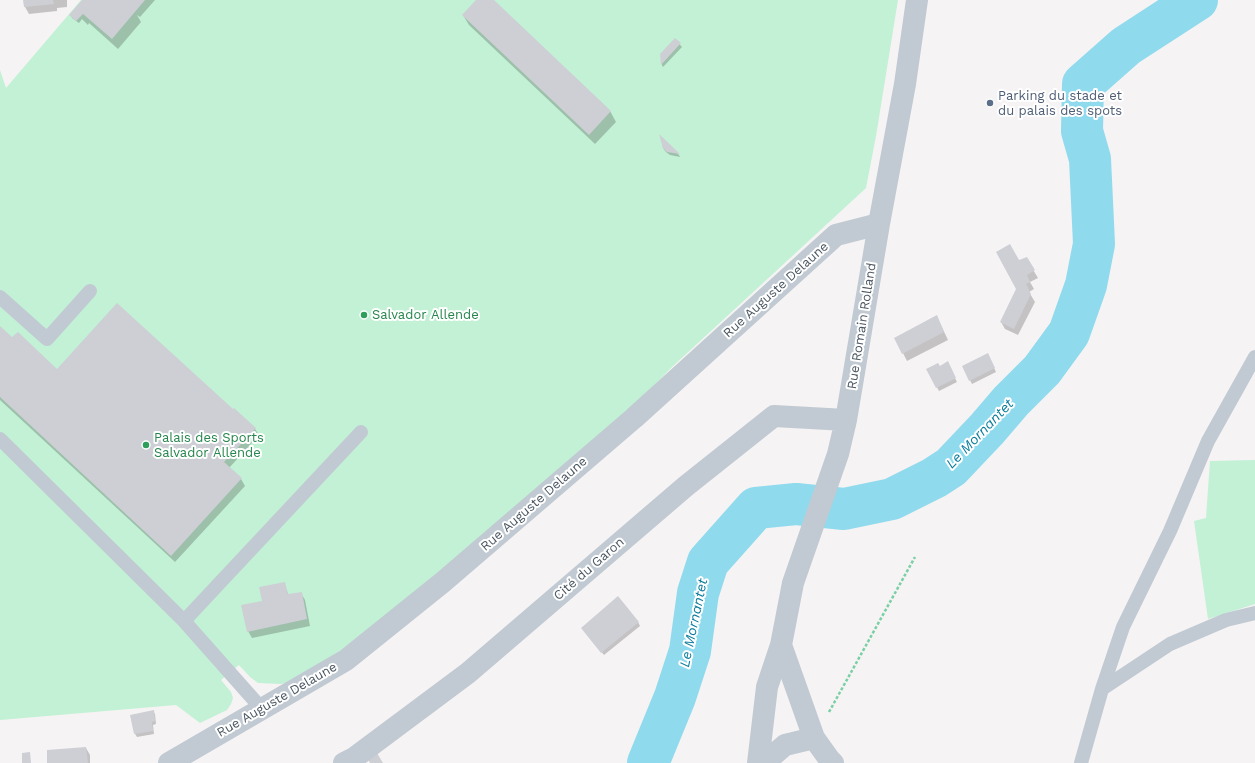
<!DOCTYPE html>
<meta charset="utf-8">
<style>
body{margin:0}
canvas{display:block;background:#f5f3f3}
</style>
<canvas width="1255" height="763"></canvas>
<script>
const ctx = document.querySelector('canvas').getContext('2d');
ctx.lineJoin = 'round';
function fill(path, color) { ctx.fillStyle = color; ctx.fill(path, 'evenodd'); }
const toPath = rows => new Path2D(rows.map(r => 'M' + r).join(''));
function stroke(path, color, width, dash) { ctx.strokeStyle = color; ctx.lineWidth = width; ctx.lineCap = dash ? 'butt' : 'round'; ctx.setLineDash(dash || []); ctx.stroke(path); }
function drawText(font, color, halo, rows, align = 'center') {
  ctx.font = font + ' "Work Sans",sans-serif'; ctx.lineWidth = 4; ctx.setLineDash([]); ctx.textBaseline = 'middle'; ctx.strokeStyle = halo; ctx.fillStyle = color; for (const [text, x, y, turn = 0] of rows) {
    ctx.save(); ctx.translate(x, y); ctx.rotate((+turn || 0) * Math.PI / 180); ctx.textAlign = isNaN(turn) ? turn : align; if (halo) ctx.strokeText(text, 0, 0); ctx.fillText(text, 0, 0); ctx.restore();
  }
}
fill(toPath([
 [81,0,898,0,876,136,866,188,672,367,628,412,385,619,297,681,281,684,258,683,250,677,239,665,221,680,231,692,233,698,231,704,227,710,200,723,176,705,0,720,0,70,6,88],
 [1255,460,1255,604,1208,619,1194,521,1206,518,1210,461]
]), '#c3f1d5');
fill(toPath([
 [24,0,67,0,67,7,57,8,57,11,29,14,25,7],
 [83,0,155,0,140,17,137,15,141,22,118,49,89,23,88,25,82,19,79,23,72,18,71,15],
 [477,0,492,0,610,111,616,122,595,144,469,25,463,15],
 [675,39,682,47,663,67,662,65,661,54],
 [661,137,679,155,680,157,670,155,666,152,663,148],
 [1026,258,1038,278,1030,282,1034,289,1029,292,1035,302,1018,335,1005,329,1001,322,1017,289,1019,262],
 [940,323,948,340,907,361,896,339],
 [0,327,12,339,57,370,233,411,255,429,259,435,229,468,241,479,245,486,175,562,0,400],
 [989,357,996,372,972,384,963,367],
 [947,363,957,382,939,391,928,370,940,367],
 [284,583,289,596,301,593,305,600,310,626,252,638,248,631,263,601],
 [638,622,640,626,604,655,584,631],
 [153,711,155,714,156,724,153,725,154,734,137,737,135,734],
 [86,748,90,755,90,763,48,763]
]), '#0003');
stroke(toPath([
 [648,763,675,697,690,651,698,593,708,562,756,508,796,504,844,509,892,499,934,478,951,467,987,429,1011,401,1042,370,1069,333,1086,285,1094,244,1090,159,1082,131,1083,84,1126,46,1197,0]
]), '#90daee', 42);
fill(toPath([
 [23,0,53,0,54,4,24,7],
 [82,0,145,0,112,39,83,14,76,21,69,15],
 [476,0,494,0,611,111,589,135,462,15],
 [675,38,681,43,661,65,660,54],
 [659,134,680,154,667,152,663,148],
 [1010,244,1019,260,1027,257,1035,270,1027,275,1030,282,1026,284,1031,294,1014,329,1000,322,1016,289,996,252],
 [117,303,233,409,234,408,256,428,224,462,242,478,171,556,0,397,0,326,12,337,18,332,57,369],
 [937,315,944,332,902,354,894,338],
 [988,353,995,368,969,381,962,366],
 [948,361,956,378,936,388,926,369,938,363,940,366],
 [285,582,288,594,302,592,307,619,247,632,241,605,262,601,259,587],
 [618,596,639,622,601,653,581,628],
 [154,710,155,721,152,722,153,731,134,734,130,715],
 [86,747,88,763,47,763,47,750],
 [30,752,31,763,22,763,22,753],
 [377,753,383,763,370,763,367,758]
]), '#cdcfd5');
stroke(toPath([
 [829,712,915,557]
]), '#7ad0a6', 2.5, [3, 2]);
stroke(toPath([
 [0,297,47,339,90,291],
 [0,439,184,621],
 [1102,689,1170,644,1226,620,1255,613],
 [262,709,184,621,361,432],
 [1081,763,1102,689,1123,627,1170,531,1208,441,1255,357]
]), '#c1cad2', 14);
stroke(toPath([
 [781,645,814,738,829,759,833,763],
 [169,763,346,660,443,582,634,418,836,235,879,224],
 [344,763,354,758,468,673,686,486,774,416,846,420],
 [758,763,767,687,781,645,793,583,838,454,846,420,879,224,905,84,917,0],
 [764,763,785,745,814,738]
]), '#c1cad2', 22);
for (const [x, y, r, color] of [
 [990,103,4,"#5c6f8a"],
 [364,315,4,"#2e9e5b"],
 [146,445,4,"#2e9e5b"]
]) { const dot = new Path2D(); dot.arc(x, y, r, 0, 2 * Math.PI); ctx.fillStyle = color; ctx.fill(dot); stroke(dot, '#fff', 1.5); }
drawText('13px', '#4e5e75', '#fff', [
 ["Parking du stade et",998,96],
 ["du palais des spots",998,111]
], 'left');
drawText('13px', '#4a5661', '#fff', [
 ["Rue Auguste Delaune",776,290,-42],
 ["Rue Romain Rolland",862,326,-81],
 ["Rue Auguste Delaune",534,504,-41],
 ["Cité du Garon",589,569,-41],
 ["Rue Auguste Delaune",277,700,-30]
]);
drawText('13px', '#27864d', '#fff', [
 ["Salvador Allende",372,315],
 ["Palais des Sports",154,438],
 ["Salvador Allende",154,453]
], 'left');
drawText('italic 14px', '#0c7c9b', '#fff', [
 ["Le Mornantet",980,434,-46],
 ["Le Mornantet",694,623,-78]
]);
</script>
